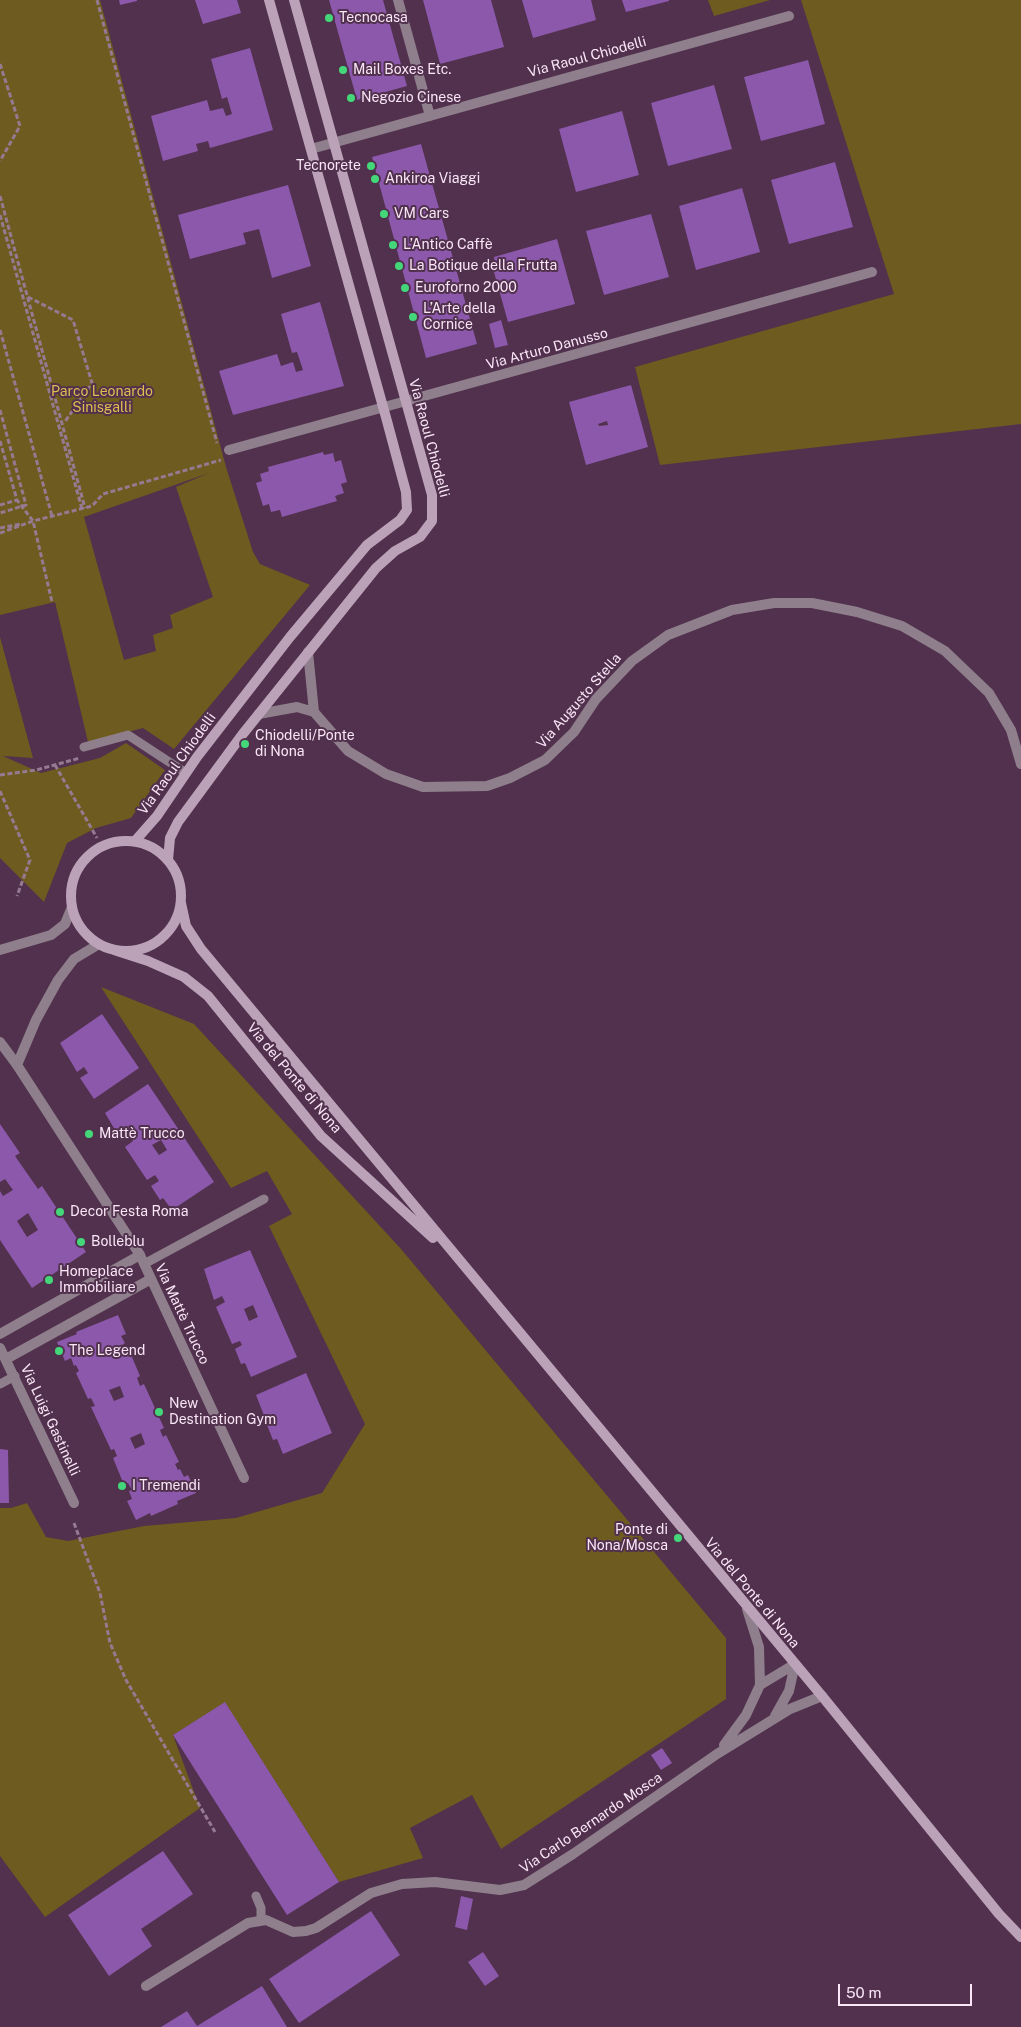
<!DOCTYPE html>
<meta charset="utf-8">
<style>
body{margin:0}
#map{position:relative;width:1021px;height:2027px;overflow:hidden;background:#51314d;font-family:"Public Sans",sans-serif}
canvas{display:block}
.scale{position:absolute;left:838px;top:1984px;width:134px;height:22px;box-sizing:border-box;border:2px solid #fae6f7;border-top:0;padding-left:6px;font-size:15px;line-height:18px;white-space:nowrap;color:#fae6f7;-webkit-text-stroke:4px #51314d;paint-order:stroke}
</style>
<div id="map">
<canvas width="1021" height="2027"></canvas>
<div class="scale">50 m</div>
</div>
<script>
const ctx = document.querySelector('canvas').getContext('2d');
ctx.lineJoin = 'round';
function fill(path, color) { ctx.fillStyle = color; ctx.fill(path, 'evenodd'); }
const toPath = rows => new Path2D(rows.map(r => 'M' + r).join(''));
function stroke(path, color, width, dash) { ctx.strokeStyle = color; ctx.lineWidth = width; ctx.lineCap = dash ? 'butt' : 'round'; ctx.setLineDash(dash || []); ctx.stroke(path); }
function drawText(font, color, halo, rows, align = 'center') {
  ctx.font = font + ' "Public Sans",sans-serif'; ctx.lineWidth = 4; ctx.setLineDash([]); ctx.textBaseline = 'middle'; ctx.strokeStyle = halo; ctx.fillStyle = color; for (const [text, x, y, turn = 0] of rows) {
    ctx.save(); ctx.translate(x, y); ctx.rotate((+turn || 0) * Math.PI / 180); ctx.textAlign = isNaN(turn) ? turn : align; if (halo) ctx.strokeText(text, 0, 0); ctx.fillText(text, 0, 0); ctx.restore();
  }
}
fill(toPath([
 [0,0,100,0,226,467,253,552,260,564,310,585,174,749,143,728,88,742,55,602,0,615],
 [209,473,176,487,213,597,170,615,173,628,153,635,156,651,124,660,84,517],
 [708,0,770,0,714,16],
 [801,0,1021,0,1021,424,660,465,635,367,894,294],
 [0,637,33,758,3,756,41,773,100,758,126,743,165,770,131,818,96,828,67,843,44,902,0,858],
 [101,987,194,1024,401,1249,726,1638,726,1699,501,1849,472,1795,410,1828,423,1858,339,1882,225,1703,173,1735,200,1808,45,1917,0,1856,0,1508,11,1508,27,1503,46,1537,68,1541,144,1526,236,1518,322,1493,365,1424,269,1226,292,1214,267,1171,231,1188]
]), '#6e5b1f');
fill(toPath([
 [119,0,137,0,137,1,120,5],
 [195,0,237,0,241,13,203,24],
 [329,0,383,0,407,86,357,100],
 [423,0,491,0,504,47,440,64],
 [522,0,591,0,596,20,533,38],
 [622,0,669,0,669,1,626,12],
 [250,48,273,130,210,148,208,141,196,144,198,151,163,161,151,116,207,100,210,111,223,108,226,116,232,114,227,97,222,99,211,59],
 [808,60,825,124,761,141,744,77],
 [714,85,732,149,668,166,651,103],
 [622,111,639,175,576,192,559,129],
 [421,144,477,344,426,358,372,157],
 [835,162,853,227,789,244,771,180],
 [288,185,311,266,272,278,259,229,243,233,246,244,190,259,178,215],
 [742,188,760,252,696,270,679,206],
 [651,214,669,277,604,295,586,231],
 [557,239,575,304,508,322,492,265,495,264,494,257],
 [320,302,344,386,233,415,219,371,277,354,281,366,293,362,296,372,303,370,297,352,292,353,281,314],
 [501,320,508,345,495,348,489,324],
 [631,385,648,447,586,465,569,402],
 [607,421,608,425,599,426,598,424],
 [323,452,324,455,333,453,335,462,341,460,347,482,341,484,344,493,335,496,337,501,282,517,280,510,271,512,269,504,263,506,256,483,262,481,260,474,269,471,268,467],
 [102,1014,139,1068,94,1099,80,1078,88,1073,84,1067,77,1072,60,1043],
 [148,1084,214,1182,172,1210,163,1198,160,1200,151,1186,159,1181,155,1175,147,1180,125,1147,133,1141,129,1135,121,1140,105,1113],
 [161,1140,167,1150,159,1155,152,1145],
 [0,1124,20,1153,15,1156,38,1189,42,1186,86,1252,32,1288,0,1240,0,1191,3,1196,13,1190,5,1179,0,1182],
 [28,1213,38,1230,27,1237,17,1221],
 [250,1250,297,1357,251,1377,245,1363,241,1364,235,1349,242,1345,240,1341,232,1344,216,1307,225,1302,222,1296,214,1300,204,1269],
 [253,1305,258,1317,249,1321,244,1309],
 [118,1315,126,1334,121,1336,125,1343,122,1345,125,1352,129,1350,140,1376,137,1378,140,1386,144,1384,164,1428,160,1430,163,1437,166,1435,179,1462,175,1464,178,1470,180,1469,184,1477,188,1475,196,1493,177,1501,178,1504,151,1516,150,1513,136,1520,127,1501,132,1499,129,1491,132,1490,128,1483,124,1485,113,1458,117,1456,114,1449,111,1450,91,1407,95,1406,91,1398,88,1399,76,1373,79,1371,76,1365,74,1366,71,1358,65,1361,57,1342,77,1334,76,1332],
 [120,1386,124,1397,114,1401,109,1390],
 [141,1433,145,1444,135,1449,130,1438],
 [306,1373,332,1433,283,1454,277,1439,273,1440,267,1425,277,1421,274,1414,265,1418,256,1395],
 [0,1449,8,1450,9,1503,0,1503],
 [225,1702,339,1882,287,1915,173,1735],
 [662,1748,672,1763,661,1770,651,1755],
 [163,1851,193,1894,141,1929,152,1946,109,1976,68,1915],
 [461,1896,473,1899,467,1930,455,1927],
 [371,1911,400,1955,299,2023,269,1979],
 [483,1952,499,1976,485,1986,468,1962],
 [262,1986,287,2027,161,2027,187,2011,197,2026]
]), '#8c58ab');
stroke(toPath([
 [97,0,217,443],
 [0,64,20,126,0,161],
 [0,196,85,508],
 [0,215,82,509],
 [28,297,73,320,92,383,64,423],
 [0,330,52,516],
 [0,410,26,505,0,513],
 [0,441,17,500,33,521,52,602],
 [0,505,17,500],
 [0,528,21,524],
 [0,533,33,521,92,506,103,494,221,460],
 [55,765,97,838],
 [0,775,36,770,80,758],
 [0,791,30,860,17,896],
 [74,1523,100,1593,110,1643,126,1680,215,1832]
]), '#967a92', 3, [5, 2.5]);
stroke(toPath([
 [84,747,128,735,186,773],
 [144,1264,264,1199],
 [0,1384,15,1376],
 [256,1896,261,1908,261,1920]
]), '#8f7f8c', 9);
stroke(toPath([
 [398,0,430,116],
 [311,149,789,16],
 [229,450,872,272],
 [308,652,314,712],
 [259,714,297,707,314,712,348,751,386,774,423,787,487,786,510,778,545,760,574,732,596,699,632,661,668,635,732,610,774,603,812,603,857,612,902,626,945,651,989,693,1011,730,1021,764],
 [0,1042,17,1065],
 [140,1255,244,1478],
 [0,1348,74,1503],
 [6,1359,151,1279],
 [760,1685,795,1664],
 [775,1716,789,1691,795,1664],
 [724,1745,746,1715,760,1685,759,1647,747,1609],
 [146,1986,248,1923,266,1920,293,1932,306,1931,316,1928,371,1893,402,1884,435,1882,500,1890,524,1885,573,1854,717,1754,790,1709,822,1696]
]), '#8f7f8c', 10);
stroke(toPath([
 [0,950,51,935,65,924,72,907],
 [0,1334,140,1255,17,1065,36,1020,58,980,74,959,99,944]
]), '#8f7f8c', 10);
stroke(toPath([
 [135,841,157,816,197,757,290,637,367,545,400,520,407,510,406,492,387,421,269,0],
 '71 896a55 55 0 1 1 110 0a55 55 0 1 1-110 0Z',
 [168,860,170,838,178,822,242,735,376,568,395,551,420,537,432,521,432,495,294,0],
 [181,903,186,926,201,949,822,1696,999,1914,1021,1937],
 [114,950,148,961,184,977,208,996,321,1136,433,1238]
]), '#bca2b8', 10);
for (const [x, y, r, color] of [
 [329,18,5,"#44d77a"],
 [343,70,5,"#44d77a"],
 [351,98,5,"#44d77a"],
 [371,166,5,"#44d77a"],
 [375,179,5,"#44d77a"],
 [384,214,5,"#44d77a"],
 [393,245,5,"#44d77a"],
 [399,266,5,"#44d77a"],
 [405,288,5,"#44d77a"],
 [413,317,5,"#44d77a"],
 [245,744,5,"#44d77a"],
 [89,1134,5,"#44d77a"],
 [60,1212,5,"#44d77a"],
 [81,1242,5,"#44d77a"],
 [49,1280,5,"#44d77a"],
 [59,1351,5,"#44d77a"],
 [159,1412,5,"#44d77a"],
 [122,1486,5,"#44d77a"],
 [678,1538,5,"#44d77a"]
]) { const dot = new Path2D(); dot.arc(x, y, r, 0, 2 * Math.PI); ctx.fillStyle = color; ctx.fill(dot); stroke(dot, '#51314d', 2); }
drawText('14px', '#fae6f7', '#51314d', [
 ["Tecnocasa",339,18],
 ["Mail Boxes Etc.",353,70],
 ["Negozio Cinese",361,98],
 ["Tecnorete",361,166,"right"],
 ["Ankiroa Viaggi",385,179],
 ["VM Cars",394,214],
 ["L’Antico Caffè",403,245],
 ["La Botique della Frutta",409,266],
 ["Euroforno 2000",415,288],
 ["L’Arte della",423,309],
 ["Cornice",423,325],
 ["Chiodelli/Ponte",255,736],
 ["di Nona",255,752],
 ["Mattè Trucco",99,1134],
 ["Decor Festa Roma",70,1212],
 ["Bolleblu",91,1242],
 ["Homeplace",59,1272],
 ["Immobiliare",59,1288],
 ["The Legend",69,1351],
 ["New",169,1404],
 ["Destination Gym",169,1420],
 ["I Tremendi",132,1486],
 ["Ponte di",668,1530,"right"],
 ["Nona/Mosca",668,1546,"right"]
], 'left');
drawText('14px', '#fae6f7', '#51314d', [
 ["Via Raoul Chiodelli",587,57,-15],
 ["Via Arturo Danusso",547,349,-15],
 ["Via Raoul Chiodelli",429,438,75],
 ["Via Augusto Stella",579,701,-49],
 ["Via Raoul Chiodelli",177,764,-54],
 ["Via del Ponte di Nona",294,1078,50],
 ["Via Mattè Trucco",182,1314,65],
 ["Via Luigi Gastinelli",50,1420,65],
 ["Via del Ponte di Nona",752,1593,50],
 ["Via Carlo Bernardo Mosca",591,1823,-34]
]);
drawText('14px', '#dfbd4f', '#51314d', [
 ["Parco Leonardo",102,392],
 ["Sinisgalli",102,408]
]);
</script>
